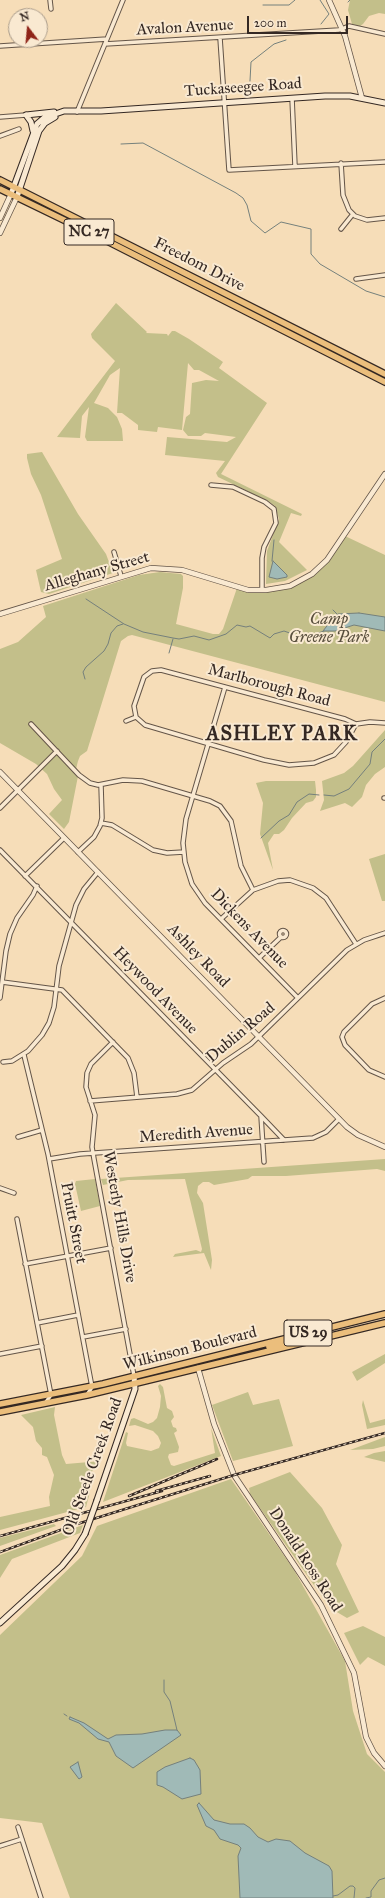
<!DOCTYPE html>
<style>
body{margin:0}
#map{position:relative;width:385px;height:1898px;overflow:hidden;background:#f6ddb8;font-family:"IM FELL Great Primer",serif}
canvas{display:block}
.north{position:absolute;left:8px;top:8px;width:40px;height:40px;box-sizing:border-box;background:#f9e9d1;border:1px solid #aa9c8b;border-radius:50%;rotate:344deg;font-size:11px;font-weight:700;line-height:16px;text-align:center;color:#342823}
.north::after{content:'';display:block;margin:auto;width:14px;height:18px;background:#8f2418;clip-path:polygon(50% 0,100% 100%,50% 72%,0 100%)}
.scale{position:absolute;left:247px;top:16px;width:101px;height:18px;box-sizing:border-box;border:2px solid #342823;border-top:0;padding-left:5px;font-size:12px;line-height:14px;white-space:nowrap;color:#342823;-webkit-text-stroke:3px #f9e9d1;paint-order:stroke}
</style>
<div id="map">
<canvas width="385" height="1898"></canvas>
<div class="north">N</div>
<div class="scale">200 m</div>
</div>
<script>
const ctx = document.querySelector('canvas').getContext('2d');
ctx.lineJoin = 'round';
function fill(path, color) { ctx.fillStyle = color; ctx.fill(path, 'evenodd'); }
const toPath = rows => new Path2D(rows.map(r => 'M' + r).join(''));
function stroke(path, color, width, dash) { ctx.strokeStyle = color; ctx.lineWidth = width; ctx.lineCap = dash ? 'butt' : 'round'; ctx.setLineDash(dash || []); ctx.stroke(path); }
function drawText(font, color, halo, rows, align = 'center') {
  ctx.font = font + ' "IM FELL Great Primer",serif'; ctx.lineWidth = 4; ctx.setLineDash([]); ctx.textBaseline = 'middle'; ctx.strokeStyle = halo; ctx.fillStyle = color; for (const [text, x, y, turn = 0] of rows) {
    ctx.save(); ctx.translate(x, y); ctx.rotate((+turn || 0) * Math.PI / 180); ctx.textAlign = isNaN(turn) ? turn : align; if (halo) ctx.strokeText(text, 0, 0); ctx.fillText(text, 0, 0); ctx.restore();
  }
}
fill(toPath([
 [350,0,385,0,385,14,379,13,369,16,363,24,360,26,352,24,348,10],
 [116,303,147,332,146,333,167,334,168,336,172,331,175,331,189,339,223,362,219,368,267,403,221,474,302,514,301,516,291,513,279,542,307,570,285,581,266,584,267,551,279,519,275,506,268,501,218,477,216,473,225,461,165,455,167,437,227,442,236,437,205,433,201,436,188,436,183,430,186,417,190,414,192,383,206,380,219,381,199,370,194,370,188,363,182,430,158,427,157,432,138,430,138,425,122,413,117,413,120,368,110,375,94,403,108,408,117,417,122,429,123,441,87,441,85,437,89,407,82,416,80,438,57,437,115,361,92,338,91,334],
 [42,452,78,514,106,554,113,573,49,594,41,592,36,570,62,559,41,495,31,474,27,458,27,454],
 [345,536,385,555,385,702,132,635,128,636,121,641,87,751,80,756,78,761,75,773,78,776,69,822,64,829,49,814,62,800,54,789,47,774,36,764,0,743,0,649,18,642,46,617,43,606,139,575,160,572,181,574,183,576,183,588,176,624,213,634,219,634,223,629,237,588,281,588,313,574],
 [385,730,385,767,375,774,366,785,362,797,352,807,345,803,320,811,324,800,322,781,344,773,353,766],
 [266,781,315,781,316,790,316,797,313,801,306,803,292,818,284,830,279,834,274,834,268,843,273,870,260,834,263,803,256,783],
 [385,854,385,901,382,901,369,859],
 [385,1159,385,1171,377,1169,286,1176,252,1176,248,1179,214,1185,209,1182,203,1182,198,1186,197,1193,203,1203,212,1260,211,1270,204,1253,173,1257,175,1254,196,1250,201,1252,202,1249,185,1179,128,1180,103,1185,101,1179],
 [95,1179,100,1206,81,1211,75,1184,76,1181],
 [385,1354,385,1363,357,1381,352,1372],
 [160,1384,163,1387,167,1408,172,1411,174,1417,171,1421,173,1427,176,1428,177,1431,174,1433,179,1447,178,1452,169,1454,168,1457,171,1465,174,1466,215,1453,211,1428,221,1456,103,1502,126,1432,128,1433,126,1443,127,1446,151,1451,159,1448,161,1443,158,1436,153,1431,135,1425,129,1426,131,1419,134,1418,148,1424,153,1422,157,1418,160,1407,161,1396,158,1386],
 [248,1392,253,1405,279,1399,293,1446,233,1461,212,1405],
 [363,1400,370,1423,385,1419,385,1425,367,1429,362,1405],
 [55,1407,54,1415,62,1455,66,1464,101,1461,89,1475,85,1484,82,1484,84,1494,90,1492,86,1507,0,1530,0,1517,50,1506,49,1497,54,1475,47,1457,42,1455,42,1448,36,1441,33,1427,21,1415],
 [385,1437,385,1446,373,1449,350,1450],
 [385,1451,385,1462,364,1457,374,1453],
 [290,1472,322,1508,342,1545,336,1564,359,1612,347,1618,330,1608,250,1494,249,1488],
 [231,1479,294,1570,345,1661,353,1711,367,1754,385,1772,385,1898,70,1898,42,1823,0,1818,0,1635,82,1556,97,1526],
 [54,1524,56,1526,0,1546,0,1538],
 [83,1525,80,1533,12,1559,0,1578,0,1555],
 [363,1626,385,1637,385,1666,368,1657,360,1665,344,1633]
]), '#c3bf8a');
const water = toPath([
 [273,561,287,575,287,577,277,579,269,577,273,561],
 [359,613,385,617,385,631,354,625,335,631,323,631,333,618,338,614,359,613],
 [70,1717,84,1723,108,1739,116,1735,142,1734,165,1730,177,1730,181,1735,133,1768,116,1756,109,1742,98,1739,79,1723,69,1719,70,1717],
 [190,1758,194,1760,200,1770,201,1794,182,1799,163,1787,157,1785,157,1772,165,1767,190,1758],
 [78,1762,82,1777,79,1779,70,1767,78,1762],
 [199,1803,214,1820,230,1824,244,1824,250,1828,258,1837,268,1842,276,1839,290,1841,305,1853,329,1866,332,1871,333,1898,240,1898,238,1856,241,1848,238,1845,220,1839,214,1830,206,1826,197,1805,199,1803]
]);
fill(water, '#a0bab7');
stroke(water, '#75807c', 1);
stroke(toPath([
 [320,0,329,14,321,24],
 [348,2,350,0],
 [263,5,289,5,295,0],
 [250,81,251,62,274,44,286,40],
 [121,144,143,143,236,193,243,198,247,205,251,221,265,233,281,222,311,229,311,254,320,264,366,291,385,297],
 [272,561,274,540],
 [86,599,124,624,143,632,173,638,179,639,194,636,209,640,226,634,237,625,246,627,250,626,270,638,274,634,284,631,304,638,324,631],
 [333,610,338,615],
 [169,653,173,639],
 [85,679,83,672,86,667,104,651,108,644,111,633,117,626,123,624],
 [324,795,334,796,349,789,370,764,372,752,385,739],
 [261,838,279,821,289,815,297,802,309,794,319,795],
 [164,1680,164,1692,170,1701,177,1730],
 [64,1714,67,1716],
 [333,1896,338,1895,350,1886,353,1886,355,1888,354,1898],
 [366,1898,371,1897,371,1891,379,1880,385,1878]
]), '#75807c', 1);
const minor = toPath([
 [50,0,51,9],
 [220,38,229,170,385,162],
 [105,44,339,30,349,26,385,34],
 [0,46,107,39],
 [292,98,295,166],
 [77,112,123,0],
 [0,117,26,115],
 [0,136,19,129],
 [341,163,343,195,349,210,355,216,367,220,385,218],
 [341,229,353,214],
 [356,279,385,275],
 [211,485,233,487,265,502,274,509,276,523,264,547,262,558,262,590],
 [114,552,121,576],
 [225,687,186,819,183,843,185,862,192,884,205,903,298,998],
 [126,721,136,717],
 [31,724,79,775,90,783,98,785,123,780,142,781,210,801,220,806,231,821,241,866,253,890],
 [356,724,346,742,334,755,314,763,289,765,264,760,145,725,136,717,134,706,144,677,152,671,161,670,345,719,356,724,370,722,385,723],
 [384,798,385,798],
 [0,808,57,751],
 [101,823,112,825,153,850,167,853,184,852],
 [0,850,261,1116,264,1162],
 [78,852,94,837,100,826,102,818,101,785],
 [25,876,64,838],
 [221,919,253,890,278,881,290,880,313,888,326,898,356,944],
 '279.5 934a3.5 3.5 0 1 1 7 0a3.5 3.5 0 1 1-7 0Z',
 [259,958,281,937],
 [2,982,62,990,128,1058,134,1073,137,1097],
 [0,998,6,951,10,934,17,918,33,895,37,886],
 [385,998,372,1004,344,1032,342,1037,345,1045,369,1070,385,1077],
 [113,1042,91,1064,87,1073,86,1087,95,1115,92,1147,94,1159,134,1376],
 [24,1055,48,1154,92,1387,87,1395],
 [3,1062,12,1061,28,1051,42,1035,49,1023,54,1007,59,966,76,905,84,889,98,872],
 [90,1101,177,1094,192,1090,223,1063,251,1044,347,950,364,940,385,933],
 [261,1116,284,1140],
 [18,1137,42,1130],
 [49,1159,80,1154,313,1138,326,1132,339,1119],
 [0,1188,14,1193],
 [17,1219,51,1395,46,1402],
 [25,1264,111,1248],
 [37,1323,78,1315],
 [83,1337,126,1329],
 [0,1354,42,1346],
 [18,1827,41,1898],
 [0,1846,22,1839]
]);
const tertiary = toPath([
 [329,0,345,36,362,98],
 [0,218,11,194],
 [0,233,17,197],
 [0,614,151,568,182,570,248,590,266,590,290,586,312,574,327,560,385,474],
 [0,772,347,1127,358,1135,385,1147],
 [198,1368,214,1424,234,1475,321,1605,354,1673,366,1737,374,1753,385,1766]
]);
const secondary = toPath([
 [26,115,54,112],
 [26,115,31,122,33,131],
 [11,194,37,124,44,118,64,111,101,111,325,96,350,96,385,103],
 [17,197,39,131,45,123,55,117],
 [97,1500,135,1389,134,1376],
 [0,1623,62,1566,75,1550,85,1534]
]);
const primary = toPath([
 [0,180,385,374],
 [0,189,105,240,385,382],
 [269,1347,303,1338,305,1334],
 [0,1404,103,1384,385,1314],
 [0,1412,87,1395,385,1323]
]);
stroke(minor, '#645548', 5.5);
stroke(tertiary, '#645548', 6);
stroke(secondary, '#342823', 7);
stroke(primary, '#342823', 8);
stroke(minor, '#f9e9d1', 3.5);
stroke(tertiary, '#f9e9d1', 4.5);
stroke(secondary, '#f9e9d1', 5);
stroke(primary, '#ebbe7c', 5.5);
const rail = toPath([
 [156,1491,210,1476],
 [129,1496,217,1459],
 [0,1536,162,1491],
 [0,1552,74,1525,234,1475,385,1433]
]);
stroke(rail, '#342823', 2.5);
stroke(rail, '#f9e9d1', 1, [3]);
const secondaryBridge = toPath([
 [85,1534,97,1500]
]);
stroke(secondaryBridge, '#342823', 7, []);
stroke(secondaryBridge, '#f9e9d1', 5);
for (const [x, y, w] of [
 [89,232,50],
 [308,1333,48]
]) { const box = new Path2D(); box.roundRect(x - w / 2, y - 13, w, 26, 3); ctx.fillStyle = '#f9e9d1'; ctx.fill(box); stroke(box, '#342823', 1); }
drawText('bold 15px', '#342823', null, [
 ["NC 27",89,232],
 ["US 29",308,1333]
]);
drawText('16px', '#342823', '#f9e9d1', [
 ["Avalon Avenue",185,28,-3],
 ["Tuckaseegee Road",243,88,-4],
 ["Freedom Drive",199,265,27],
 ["Alleghany Street",97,572,-16],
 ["Marlborough Road",269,686,15],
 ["Dickens Avenue",249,929,46],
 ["Ashley Road",198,956,46],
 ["Heywood Avenue",155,991,46],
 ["Dublin Road",241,1033,-40],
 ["Meredith Avenue",196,1134,-4],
 ["Westerly Hills Drive",119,1217,80],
 ["Pruitt Street",73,1223,79],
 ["Wilkinson Boulevard",190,1349,-14],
 ["Old Steele Creek Road",93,1467,-70],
 ["Donald Ross Road",305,1560,57]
]);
drawText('italic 16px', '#584e3d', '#f9e9d1', [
 ["Camp",329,620],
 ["Greene Park",329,638]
]);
ctx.letterSpacing = '1px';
drawText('bold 20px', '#342823', '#f9e9d1', [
 ["ASHLEY PARK",282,735]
]);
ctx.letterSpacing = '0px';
</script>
